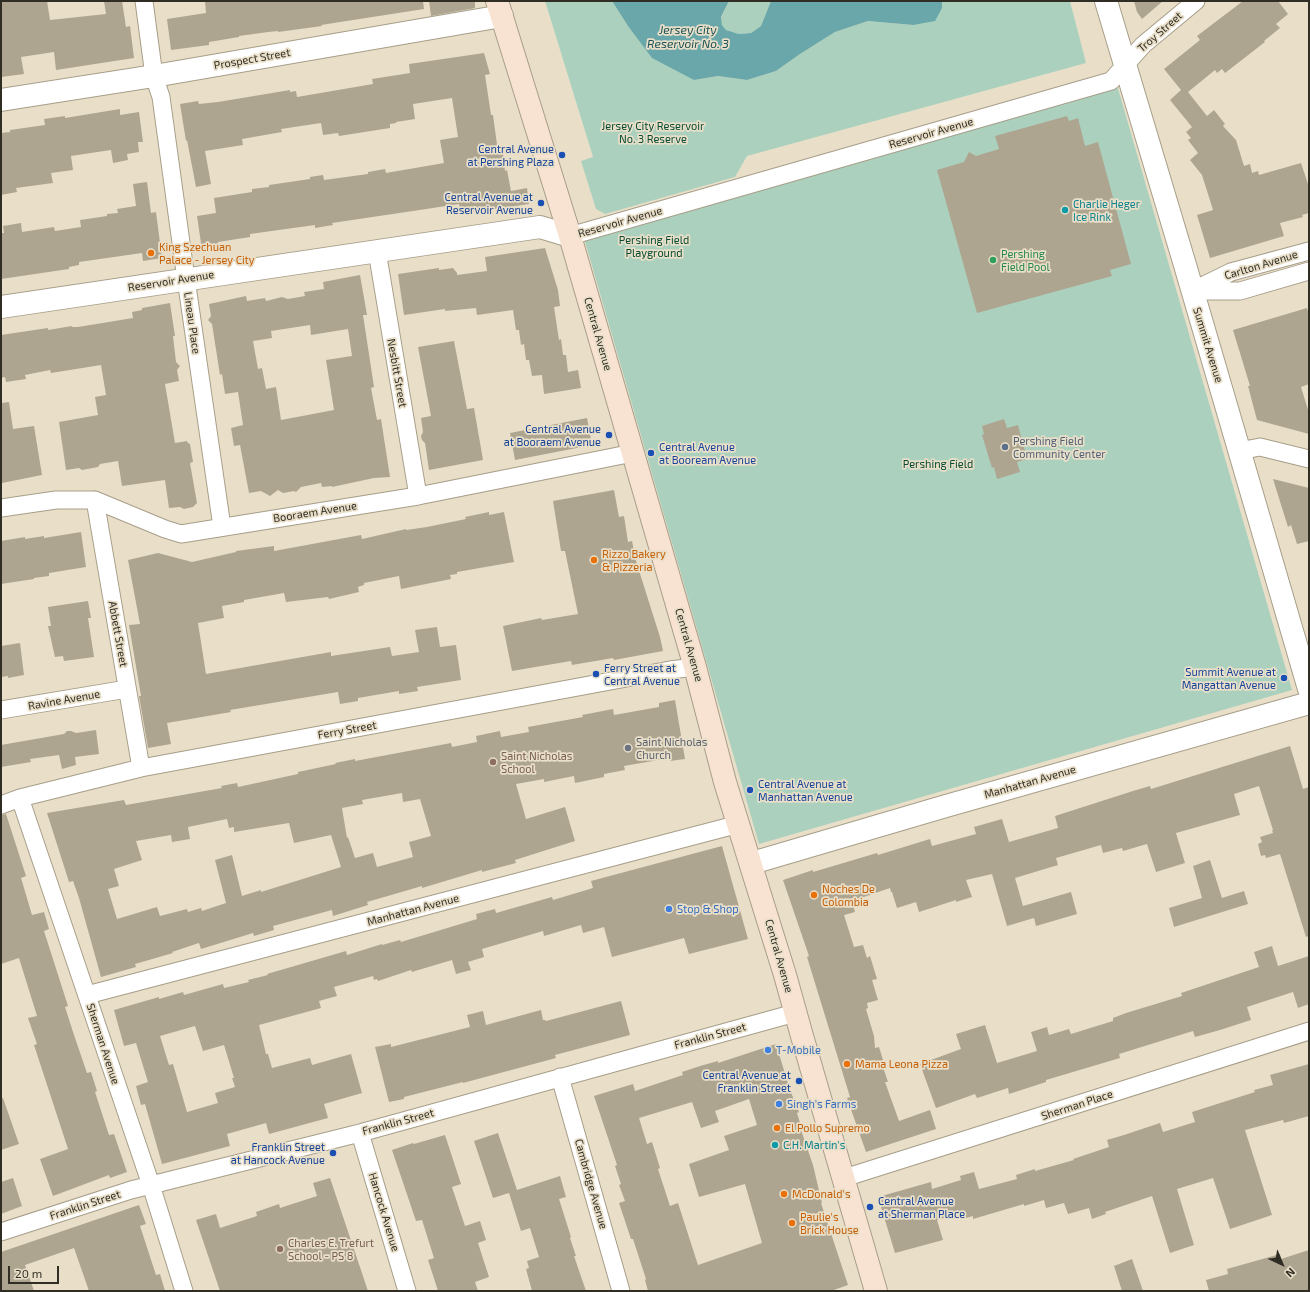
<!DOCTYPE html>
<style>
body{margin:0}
#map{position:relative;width:1310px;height:1292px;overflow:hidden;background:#e9dfc9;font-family:"Exo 2",sans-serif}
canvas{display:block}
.frame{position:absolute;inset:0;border:2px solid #302d24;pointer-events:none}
.north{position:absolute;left:1262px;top:1244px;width:40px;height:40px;-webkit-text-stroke:3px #e9dfc9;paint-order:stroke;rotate:136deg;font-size:11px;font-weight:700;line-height:16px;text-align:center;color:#302d24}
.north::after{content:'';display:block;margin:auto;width:14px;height:18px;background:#302d24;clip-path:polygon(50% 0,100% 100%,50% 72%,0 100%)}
.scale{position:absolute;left:8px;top:1266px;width:51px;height:18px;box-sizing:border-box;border:2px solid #302d24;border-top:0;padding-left:5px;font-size:12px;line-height:14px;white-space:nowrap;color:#302d24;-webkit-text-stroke:3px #e9dfc9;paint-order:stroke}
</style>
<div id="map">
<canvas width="1310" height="1292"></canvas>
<div class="frame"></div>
<div class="north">N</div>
<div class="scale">20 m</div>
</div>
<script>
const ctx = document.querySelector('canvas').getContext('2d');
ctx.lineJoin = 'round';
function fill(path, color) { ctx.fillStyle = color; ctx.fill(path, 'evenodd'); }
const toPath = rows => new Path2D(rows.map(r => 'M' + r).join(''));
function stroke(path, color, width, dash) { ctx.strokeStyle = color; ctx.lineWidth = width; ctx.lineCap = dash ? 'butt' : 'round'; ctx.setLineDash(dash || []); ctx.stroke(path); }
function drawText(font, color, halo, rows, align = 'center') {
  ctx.font = font + ' "Exo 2",sans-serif'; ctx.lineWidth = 3.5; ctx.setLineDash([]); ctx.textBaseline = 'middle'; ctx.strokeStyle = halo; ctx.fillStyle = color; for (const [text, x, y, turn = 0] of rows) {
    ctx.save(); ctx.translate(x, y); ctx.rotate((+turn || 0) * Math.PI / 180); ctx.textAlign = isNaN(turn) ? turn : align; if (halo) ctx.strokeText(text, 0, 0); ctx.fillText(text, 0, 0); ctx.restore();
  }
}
fill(toPath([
 [545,1,612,1,628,26,694,80,718,76,747,80,776,71,800,54,835,32,868,21,913,25,942,8,942,1,1070,1,1086,63,747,156,735,177,605,214,596,209,581,161,593,157],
 [729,1,771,1,761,26,751,33,739,34,726,30,722,25,721,18],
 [1117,85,1292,690,759,844,584,238]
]), '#abd1be');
fill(toPath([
 [612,1,729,1,721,17,722,25,726,30,739,34,751,33,761,26,771,1,942,1,942,8,935,21,913,25,868,21,835,32,800,54,776,71,747,80,718,76,694,80,652,58,628,26]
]), '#69a7aa');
fill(toPath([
 [1,1,47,1,50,20,106,14,104,1,122,1,126,27,130,26,134,58,56,70,54,52,21,57,24,74,1,77],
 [205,1,423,1,424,9,321,25,322,26,278,32,278,31,268,32,239,36,239,37,209,42,209,45,171,50,167,19,206,13],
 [429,1,475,1,475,8,431,16],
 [1134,1,1163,1,1142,19,1137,12],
 [1243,1,1278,1,1288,14,1276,24,1280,28,1264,41,1265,42,1225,73,1222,69,1217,73,1215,70,1188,92,1207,116,1214,110,1225,124,1223,126,1236,140,1244,166,1250,164,1252,173,1258,171,1259,175,1301,163,1309,187,1309,213,1302,215,1303,217,1280,223,1284,236,1210,258,1197,215,1213,210,1202,175,1190,160,1198,153,1188,140,1191,138,1186,132,1192,127,1170,100,1181,90,1164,69,1200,40,1197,36],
 [484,53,490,74,485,75,491,115,493,115,498,152,503,152,505,171,507,170,511,191,527,188,529,204,461,214,459,204,413,211,332,223,333,225,315,228,315,225,250,234,250,237,218,242,219,248,202,250,197,216,216,213,214,198,252,192,252,189,269,187,269,185,310,179,310,177,323,175,324,180,368,174,368,172,385,169,386,173,444,163,440,140,458,137,452,98,413,104,415,119,396,122,396,123,390,124,390,128,339,136,338,133,323,135,321,123,281,129,282,132,242,139,243,145,205,151,211,184,196,187,187,140,186,141,180,104,198,101,199,104,218,102,290,90,290,92,296,91,297,97,373,84,372,79,410,73,409,64],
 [120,109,120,115,139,112,143,142,138,142,139,152,127,154,128,160,113,163,111,150,71,156,73,170,51,173,53,183,16,188,17,192,1,195,1,133,10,132,10,130,45,125,44,119,65,116,65,118],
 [1067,116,1069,121,1078,118,1085,146,1098,142,1131,264,1110,270,1112,276,977,313,937,170,964,162,969,152,976,156,999,149,995,136],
 [147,182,151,213,156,212,162,258,143,261,142,253,79,262,79,265,69,267,69,269,1,279,1,233,4,233,3,226,21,223,22,232,54,227,55,231,81,227,80,220,107,216,107,214,118,213,117,209,136,206,133,184],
 [545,248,558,290,560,306,554,307,559,340,561,339,563,355,566,355,568,372,578,370,581,388,544,394,542,375,532,376,529,360,526,360,524,344,521,345,519,330,516,330,513,310,477,315,476,308,445,311,445,309,404,315,398,274,439,268,439,270,453,268,457,273,457,275,487,271,485,257],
 [360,275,367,315,363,315,374,387,371,388,377,420,381,419,390,477,374,478,332,487,332,486,322,487,321,483,301,487,296,492,294,491,283,493,278,490,270,496,261,491,249,493,240,445,234,446,231,428,243,425,238,392,225,394,222,374,220,375,212,324,208,320,211,316,209,304,246,296,247,301,265,298,266,301,282,297,288,299,305,296,304,292,324,289,323,282],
 [310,325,311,335,348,329,352,356,326,360,334,410,281,420,276,387,266,389,262,368,258,369,253,341,272,338,271,331],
 [170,303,175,336,173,336,176,362,180,366,177,370,179,381,165,384,175,443,187,441,188,443,190,444,193,462,190,463,197,503,193,507,184,509,180,507,169,508,165,480,122,486,118,461,100,464,98,467,82,470,79,468,66,470,59,422,98,415,95,397,106,395,101,365,51,373,50,370,25,375,26,379,6,382,5,377,1,378,1,335,48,328,48,330,72,326,72,327,78,327,133,318,132,312,142,310,142,308],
 [1307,308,1309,315,1309,384,1301,387,1309,413,1309,434,1257,420,1248,386,1250,386,1233,330],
 [454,341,467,409,474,408,483,460,429,470,425,443,422,440,421,436,423,432,421,418,431,416,418,347],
 [9,402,13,429,34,426,42,475,2,483,1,474,1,403],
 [587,418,592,445,515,460,510,433],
 [1004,419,1007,428,1018,425,1027,459,1017,462,1020,472,997,479,994,467,992,468,982,435,984,434,982,426],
 [1273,479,1309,488,1309,541,1297,544,1291,525,1288,527],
 [614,490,619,517,624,516,628,542,632,541,636,561,660,637,663,651,614,660,613,658,572,665,571,661,512,671,503,626,541,618,542,620,578,614,565,551,561,551,553,501],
 [489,512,489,515,504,512,514,562,457,572,457,574,450,575,451,579,401,589,399,576,364,583,364,585,358,587,359,592,329,599,328,597,286,602,284,593,244,600,244,602,222,606,224,618,198,623,206,674,331,652,331,656,390,647,392,656,419,652,415,630,437,627,440,647,456,645,461,680,417,687,418,691,399,694,399,691,358,698,358,701,340,704,338,692,230,710,231,712,167,723,171,744,148,748,139,696,141,696,129,625,140,624,128,560,158,553,192,562,236,552,236,551,274,546,274,551,361,535,362,539,406,529,406,530,427,527,466,519,465,517],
 [81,532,86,567,49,573,49,576,34,578,34,579,1,584,1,541,25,537,25,539,44,536,44,538],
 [88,601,91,618,88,618,94,657,64,661,63,656,55,657,48,626,51,626,48,607],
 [20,643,24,675,8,678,8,676,1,677,1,646],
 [675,700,685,759,670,761,670,758,624,766,625,770,604,774,604,777,575,783,574,776,544,782,544,779,516,784,526,819,565,807,575,841,515,860,516,863,482,872,482,870,422,888,422,886,405,891,367,902,368,905,333,916,332,910,273,926,274,930,254,936,253,933,201,949,199,943,172,952,173,953,135,964,136,967,101,977,79,898,73,881,69,882,47,813,124,800,126,805,222,788,221,786,237,783,238,787,298,774,298,772,336,764,335,763,355,759,355,761,451,743,452,747,477,742,476,736,500,731,501,737,529,732,528,727,583,717,582,715,613,709,614,715,659,707,659,703],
 [402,793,403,802,420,799,431,836,409,842,413,857,377,867,373,853,355,858,348,837,347,838,342,808,363,804,362,800],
 [227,819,229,828,234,827,234,832,289,823,294,843,331,835,341,867,261,892,261,890,242,896,232,855,215,860,226,903,202,911,201,908,188,912,187,909,160,916,157,907,117,919,108,889,119,886,114,869,142,860,136,841,171,835,172,842,190,839,188,827],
 [96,730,99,754,75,757,76,765,62,769,59,755,30,759,31,762,1,767,1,745,64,734,67,731,71,731,76,733],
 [1290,746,1303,789,1309,787,1309,936,1306,937,1280,854,1266,858,1265,855,1261,856,1258,844,1262,842,1260,837,1273,833,1272,830,1273,830,1259,786,1234,794,1240,815,1176,833,1185,863,1156,872,1147,844,1123,851,1122,848,1103,853,1101,845,1056,858,1058,865,1015,878,1023,906,1071,892,1077,914,1036,926,1034,918,1007,926,992,874,966,880,972,897,956,902,956,900,919,912,916,902,897,908,892,892,891,892,890,888,852,901,855,912,844,915,854,947,863,945,867,958,870,956,877,979,872,980,878,1000,867,1003,868,1008,866,1009,874,1036,875,1048,879,1047,883,1060,881,1061,888,1082,885,1082,899,1121,930,1110,936,1129,866,1152,847,1098,850,1097,807,957,809,956,783,880,813,870,813,872,877,853,878,855,930,839,932,846,976,834,974,827,1002,819,1009,842,1058,828,1055,816,1133,791,1150,786,1151,789],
 [6,814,26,876,21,878,32,915,44,912,49,929,44,931,68,1006,65,1007,74,1035,87,1073,91,1072,97,1091,95,1092,109,1135,114,1134,127,1172,110,1178,109,1175,53,1196,40,1159,68,1149,34,1045,37,1044,28,1018,37,1016,19,958,1,964,1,815],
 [722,846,748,939,689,954,684,938,612,957,604,927,583,933,581,925,544,936,543,931,482,949,484,957,468,962,471,970,456,974,452,960,415,971,412,972,411,970,378,981,377,979,374,980,373,976,334,987,337,996,319,1001,321,1008,259,1025,266,1054,268,1054,272,1068,310,1058,312,1065,351,1054,362,1093,324,1104,328,1118,269,1134,266,1123,227,1134,230,1146,162,1164,145,1104,141,1105,136,1086,148,1082,136,1043,124,1046,114,1010,159,997,159,999,183,992,184,995,223,984,224,988,249,982,248,980,268,975,267,974,346,951,347,955,382,944,382,945,400,940,401,942,477,919,476,914,495,909,496,913,552,897,553,900,593,888,591,881],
 [195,1026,203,1051,224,1045,234,1078,232,1078,235,1087,215,1093,218,1103,187,1112,173,1064,169,1065,160,1036],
 [1210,860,1222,898,1244,891,1248,904,1174,927,1169,908,1202,898,1193,866],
 [1272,946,1278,966,1309,956,1309,1004,1298,1008,1293,992,1247,1007,1251,1020,1220,1030,1195,1037,1193,1031,1119,1054,1120,1058,1046,1080,1046,1082,1009,1094,1008,1088,977,1098,975,1094,936,1108,920,1064,961,1049,956,1034,985,1025,997,1063,1037,1051,1031,1032,1047,1027,1049,1035,1069,1029,1071,1034,1113,1021,1113,1018,1126,1013,1182,996,1181,993,1259,967,1254,952],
 [621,1001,630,1035,555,1055,556,1058,463,1083,463,1082,404,1097,404,1099,389,1102,375,1047,391,1044,391,1047,470,1027,467,1015,483,1011,486,1025,541,1010,543,1020,545,1020,546,1021],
 [776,1044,790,1090,799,1112,797,1113,801,1126,800,1127,813,1165,822,1203,821,1203,848,1285,831,1291,648,1291,645,1280,646,1279,633,1239,631,1239,619,1203,625,1201,619,1185,621,1184,615,1166,617,1165,594,1096,633,1084,635,1091,683,1075,682,1072,700,1066,718,1061,718,1063],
 [749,1099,757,1125,724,1136,729,1150,689,1164,699,1197,745,1184,762,1243,698,1265,678,1203,670,1206,658,1169,660,1168,652,1142,647,1144,639,1118,692,1102,701,1128,719,1122,715,1111],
 [1309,1064,1309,1116,1284,1123,1283,1120,1245,1130,1272,1215,1230,1229,1213,1178,1177,1189,1194,1245,1170,1253,1152,1196,1105,1212,1106,1214,1092,1219,1089,1208,1068,1214,1064,1203,1046,1208,1044,1200,1024,1206,1024,1204,973,1219,973,1216,966,1218,964,1212,937,1220,943,1240,895,1253,878,1197,931,1182,932,1189,961,1180,960,1176,974,1172,979,1189,1017,1179,1016,1175,1035,1169,1035,1171,1074,1160,1073,1159,1109,1147,1107,1140,1124,1135,1160,1123,1163,1132,1195,1122,1192,1112,1255,1092,1254,1090,1273,1085,1270,1075],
 [1,1098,3,1098,19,1144,1,1150],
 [498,1133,517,1190,560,1176,566,1197,559,1199,571,1237,570,1238,576,1256,574,1256,586,1291,532,1291,526,1269,529,1268,527,1261,539,1257,530,1228,521,1231,509,1193,493,1198,474,1141],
 [445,1135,461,1184,452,1187,465,1226,480,1221,486,1240,478,1243,489,1277,475,1282,478,1291,438,1291,428,1260,434,1258,422,1220,416,1221,392,1150,413,1143,414,1144],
 [13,1178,22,1206,1,1214,1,1182],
 [330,1178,368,1291,220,1291,196,1220,216,1214,220,1228,257,1216,256,1212,279,1204,280,1208,317,1196,313,1183],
 [139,1205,146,1224,140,1226,156,1275,160,1274,165,1291,89,1291,74,1248,25,1265,34,1291,1,1291,1,1252],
 [1309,1250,1309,1291,1209,1291,1206,1280,1228,1274,1227,1269,1280,1254,1281,1259],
 [1132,1259,1143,1291,1122,1291,1114,1266]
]), '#aea590');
const minor = toPath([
 [144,1,154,76,161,97,186,279,222,527],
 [570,236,1111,81,1143,45,1196,1],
 [377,251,418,496],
 [1309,251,1231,272,1192,291,1240,291,1309,271],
 [1239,451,1260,447,1309,459],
 [95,500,141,768],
 [1,508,56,500,95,500,165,529,181,534,418,496,633,453],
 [1,710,127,689],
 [20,798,151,1185,184,1291],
 [1,805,20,798,141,768,670,670,695,667],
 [87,995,739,824],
 [560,1077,621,1291],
 [360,1133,407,1291],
 [844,1178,1309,1031],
 [1,1232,131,1190,360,1133,795,1013]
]);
const tertiary = toPath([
 [1106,1,1185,265,1309,689],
 [1,100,154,76,502,16],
 [1,307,540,227,570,236],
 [752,863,946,806,1309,703]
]);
const secondary = toPath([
 [497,1,570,236,695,667,725,782,785,975,802,1036,876,1291]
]);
stroke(minor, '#a79e89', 19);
stroke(tertiary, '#a79e89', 24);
stroke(secondary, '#a79e89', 24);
stroke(minor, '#fff', 17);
stroke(tertiary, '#fff', 22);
stroke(secondary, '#f8e2d2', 22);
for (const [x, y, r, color] of [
 [562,155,4,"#1a4fb4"],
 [541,203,4,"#1a4fb4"],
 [1065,210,4,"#0f9aa8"],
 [151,253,4,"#e8710a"],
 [993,260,4,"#2e9e5b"],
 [609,435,4,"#1a4fb4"],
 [1005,447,4,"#5c6f8a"],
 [651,453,4,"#1a4fb4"],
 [594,560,4,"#e8710a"],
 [596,674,4,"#1a4fb4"],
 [1284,678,4,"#1a4fb4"],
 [628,748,4,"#6b7280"],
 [493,762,4,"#8d6e63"],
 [750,790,4,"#1a4fb4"],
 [814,895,4,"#e8710a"],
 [669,909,4,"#3f7fe0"],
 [768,1050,4,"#3f7fe0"],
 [847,1064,4,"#e8710a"],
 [799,1081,4,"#1a4fb4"],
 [779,1104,4,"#3f7fe0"],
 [777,1128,4,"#e8710a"],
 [775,1145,4,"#0f9aa8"],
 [333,1153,4,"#1a4fb4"],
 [784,1194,4,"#e8710a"],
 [870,1207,4,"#1a4fb4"],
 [792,1223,4,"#e8710a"],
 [280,1249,4,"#8d6e63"]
]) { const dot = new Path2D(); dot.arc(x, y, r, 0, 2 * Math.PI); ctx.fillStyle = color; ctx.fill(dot); stroke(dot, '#e9dfc9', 1.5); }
drawText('11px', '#302d24', '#e9dfc9', [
 ["Troy Street",1160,32,-41],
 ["Prospect Street",252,59,-10],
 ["Reservoir Avenue",931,133,-16],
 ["Reservoir Avenue",620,222,-16],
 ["Carlton Avenue",1261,265,-17],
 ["Reservoir Avenue",171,281,-9],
 ["Lineau Place",192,323,82],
 ["Central Avenue",598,334,74],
 ["Summit Avenue",1208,345,73],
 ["Nesbitt Street",397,373,80],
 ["Booraem Avenue",315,512,-9],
 ["Abbett Street",118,634,80],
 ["Central Avenue",689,645,74],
 ["Ravine Avenue",64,700,-10],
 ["Ferry Street",347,730,-10],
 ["Manhattan Avenue",1030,782,-16],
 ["Manhattan Avenue",413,910,-15],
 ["Central Avenue",779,956,74],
 ["Franklin Street",710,1036,-15],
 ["Sherman Avenue",103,1044,72],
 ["Sherman Place",1077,1105,-18],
 ["Franklin Street",398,1122,-15],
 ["Cambridge Avenue",591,1184,74],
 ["Franklin Street",85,1205,-18],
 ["Hancock Avenue",384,1212,73]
]);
drawText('11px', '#054a32', '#e9dfc9', [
 ["Jersey City Reservoir",653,126],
 ["No. 3 Reserve",653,139],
 ["Pershing Field",654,240],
 ["Playground",654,253],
 ["Pershing Field",938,464]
]);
drawText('11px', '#164399', '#e9dfc9', [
 ["Central Avenue",554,149],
 ["at Pershing Plaza",554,162],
 ["Central Avenue at",533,197],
 ["Reservoir Avenue",533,210],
 ["Central Avenue",601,429],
 ["at Booraem Avenue",601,442],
 ["Central Avenue",659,447,"left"],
 ["at Booream Avenue",659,460,"left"],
 ["Ferry Street at",604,668,"left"],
 ["Central Avenue",604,681,"left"],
 ["Summit Avenue at",1276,672],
 ["Mangattan Avenue",1276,685],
 ["Central Avenue at",758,784,"left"],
 ["Manhattan Avenue",758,797,"left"],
 ["Central Avenue at",791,1075],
 ["Franklin Street",791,1088],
 ["Franklin Street",325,1147],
 ["at Hancock Avenue",325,1160],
 ["Central Avenue",878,1201,"left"],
 ["at Sherman Place",878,1214,"left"]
], 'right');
drawText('11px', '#0d838f', '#e9dfc9', [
 ["Charlie Heger",1073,204],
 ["Ice Rink",1073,217],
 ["C.H. Martin's",783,1145]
], 'left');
drawText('11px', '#c56008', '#e9dfc9', [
 ["King Szechuan",159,247],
 ["Palace - Jersey City",159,260],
 ["Rizzo Bakery",602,554],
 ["& Pizzeria",602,567],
 ["Noches De",822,889],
 ["Colombia",822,902],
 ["Mama Leona Pizza",855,1064],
 ["El Pollo Supremo",785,1128],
 ["McDonald's",792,1194],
 ["Paulie's",800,1217],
 ["Brick House",800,1230]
], 'left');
drawText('11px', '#27864d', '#e9dfc9', [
 ["Pershing",1001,254],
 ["Field Pool",1001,267]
], 'left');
drawText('11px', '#4e5e75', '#e9dfc9', [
 ["Pershing Field",1013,441],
 ["Community Center",1013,454]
], 'left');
drawText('11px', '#5b616d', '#e9dfc9', [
 ["Saint Nicholas",636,742],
 ["Church",636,755]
], 'left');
drawText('11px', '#785e54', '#e9dfc9', [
 ["Saint Nicholas",501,756],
 ["School",501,769],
 ["Charles E. Trefurt",288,1243],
 ["School - PS 8",288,1256]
], 'left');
drawText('11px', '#366cbe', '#e9dfc9', [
 ["Stop & Shop",677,909],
 ["T-Mobile",776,1050],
 ["Singh's Farms",787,1104]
], 'left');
drawText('italic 12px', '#1b5255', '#e9dfc9', [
 ["Jersey City",688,30],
 ["Reservoir No. 3",688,44]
]);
</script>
